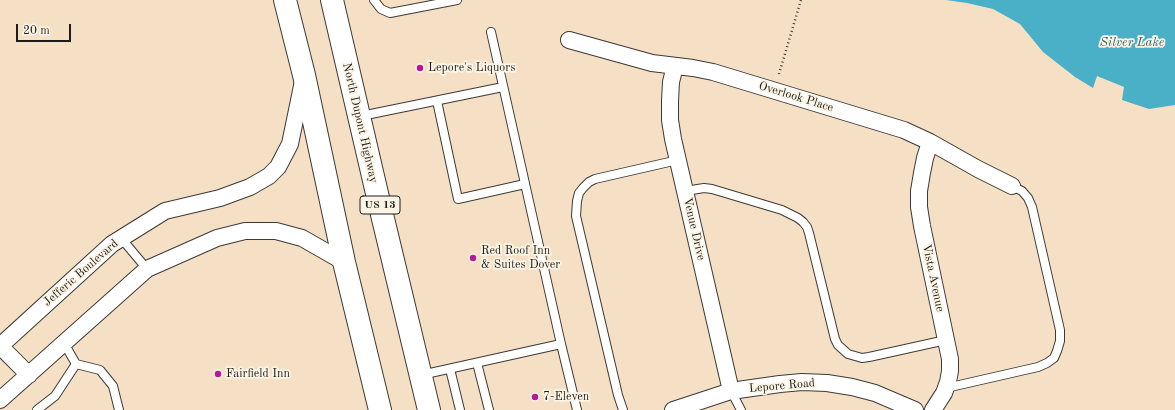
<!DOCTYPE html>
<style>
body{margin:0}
#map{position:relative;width:1175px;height:410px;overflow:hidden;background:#f5e0c5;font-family:"Old Standard TT",serif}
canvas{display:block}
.scale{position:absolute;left:16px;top:24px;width:55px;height:18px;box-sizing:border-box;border:2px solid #1c1c1c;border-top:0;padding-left:5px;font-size:12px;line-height:14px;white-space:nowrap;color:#1c1c1c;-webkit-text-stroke:3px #fcf5e5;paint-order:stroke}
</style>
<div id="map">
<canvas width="1175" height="410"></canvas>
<div class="scale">20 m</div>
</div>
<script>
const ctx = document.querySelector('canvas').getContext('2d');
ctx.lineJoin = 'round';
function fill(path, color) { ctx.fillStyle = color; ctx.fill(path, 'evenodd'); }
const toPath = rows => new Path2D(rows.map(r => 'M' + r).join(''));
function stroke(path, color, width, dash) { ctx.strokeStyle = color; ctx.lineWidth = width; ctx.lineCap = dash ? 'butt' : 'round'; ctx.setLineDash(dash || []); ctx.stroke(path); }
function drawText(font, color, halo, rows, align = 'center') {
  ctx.font = font + ' "Old Standard TT",serif'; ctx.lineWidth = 3.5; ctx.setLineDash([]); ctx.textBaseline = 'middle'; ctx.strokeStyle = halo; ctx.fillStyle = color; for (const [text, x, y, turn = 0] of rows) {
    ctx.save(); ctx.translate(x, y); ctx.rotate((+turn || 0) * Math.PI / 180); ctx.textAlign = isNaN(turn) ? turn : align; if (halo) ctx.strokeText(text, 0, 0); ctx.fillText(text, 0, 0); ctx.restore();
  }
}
fill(toPath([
 [946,0,1175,0,1175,105,1149,109,1122,100,1124,87,1097,76,1093,88,1075,77,1043,52,1020,24,993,9,967,3]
]), '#49b0c8');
const service = toPath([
 [374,0,381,9,390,13,457,0],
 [491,32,561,344],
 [437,101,458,199,525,184],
 [361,116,503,87],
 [685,191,704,188,712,189,782,210,798,218,803,222,807,227,809,233,835,339,838,345,848,354,862,358,869,357,946,340],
 [121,238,147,269],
 [64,343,76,364,100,370,113,386,119,410],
 [477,363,489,410],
 [450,369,460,410],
 [421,375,561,344,577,410],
 [946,388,1038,367,1047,363,1054,358,1057,351,1060,341,1060,330,1032,207,1028,198,1022,191,1012,186],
 [731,391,741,410],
 [37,410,55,396,76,364],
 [623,410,618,395,576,216,577,201,579,193,583,188,589,182,595,179,678,160]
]);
const minor = toPath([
 [569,40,652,63,693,68,713,72,904,130,930,142,978,169,1012,186],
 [675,66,671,82,670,101,670,120,673,139,731,391],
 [930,142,925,158,922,173,919,191,919,207,922,226,950,359,950,371,948,382,944,393,933,410],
 [0,346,112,244,165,211,220,198,250,187,269,176,278,167,290,144,303,81],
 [0,346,29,375],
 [0,400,147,269,217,238,245,231,276,231,302,238,344,262],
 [673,410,731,391,780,384,802,382,827,383,852,387,875,393,915,410]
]);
const trunk = toPath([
 [285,0,304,75,344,262,380,410],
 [332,0,379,202,429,410]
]);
stroke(service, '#3d3935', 10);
stroke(minor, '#3d3935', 18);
stroke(trunk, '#3d3935', 24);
stroke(toPath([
 [779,74,801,0]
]), '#3d3935', 2.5, [1, 3]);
stroke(service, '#fff', 8);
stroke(minor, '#fff', 16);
stroke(trunk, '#fff', 22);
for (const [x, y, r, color] of [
 [420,68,4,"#b5179e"],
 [473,258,4,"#b5179e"],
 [218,374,4,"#b5179e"],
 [535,397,4,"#b5179e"]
]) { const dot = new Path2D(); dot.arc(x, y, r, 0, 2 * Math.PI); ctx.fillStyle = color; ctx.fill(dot); stroke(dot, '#fcf5e5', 1.5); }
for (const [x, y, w] of [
 [380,205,40]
]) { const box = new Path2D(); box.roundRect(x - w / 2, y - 9, w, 18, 3); ctx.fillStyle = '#fcf5e5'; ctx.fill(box); stroke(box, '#1c1c1c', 1); }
drawText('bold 11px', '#1c1c1c', null, [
 ["US 13",380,205]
]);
drawText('12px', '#1c1c1c', '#fcf5e5', [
 ["Lepore's Liquors",428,68],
 ["Red Roof Inn",481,251],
 ["& Suites Dover",481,265],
 ["Fairfield Inn",226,374],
 ["7-Eleven",543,397]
], 'left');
drawText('12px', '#1c1c1c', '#fcf5e5', [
 ["Overlook Place",796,97,17],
 ["North Dupont Highway",360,123,77],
 ["Venue Drive",694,229,77],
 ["Jefferic Boulevard",81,273,-41],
 ["Vista Avenue",933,278,78],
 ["Lepore Road",782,386,-5]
]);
drawText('italic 13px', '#305f69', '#fcf5e5', [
 ["Silver Lake",1132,43]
]);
</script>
